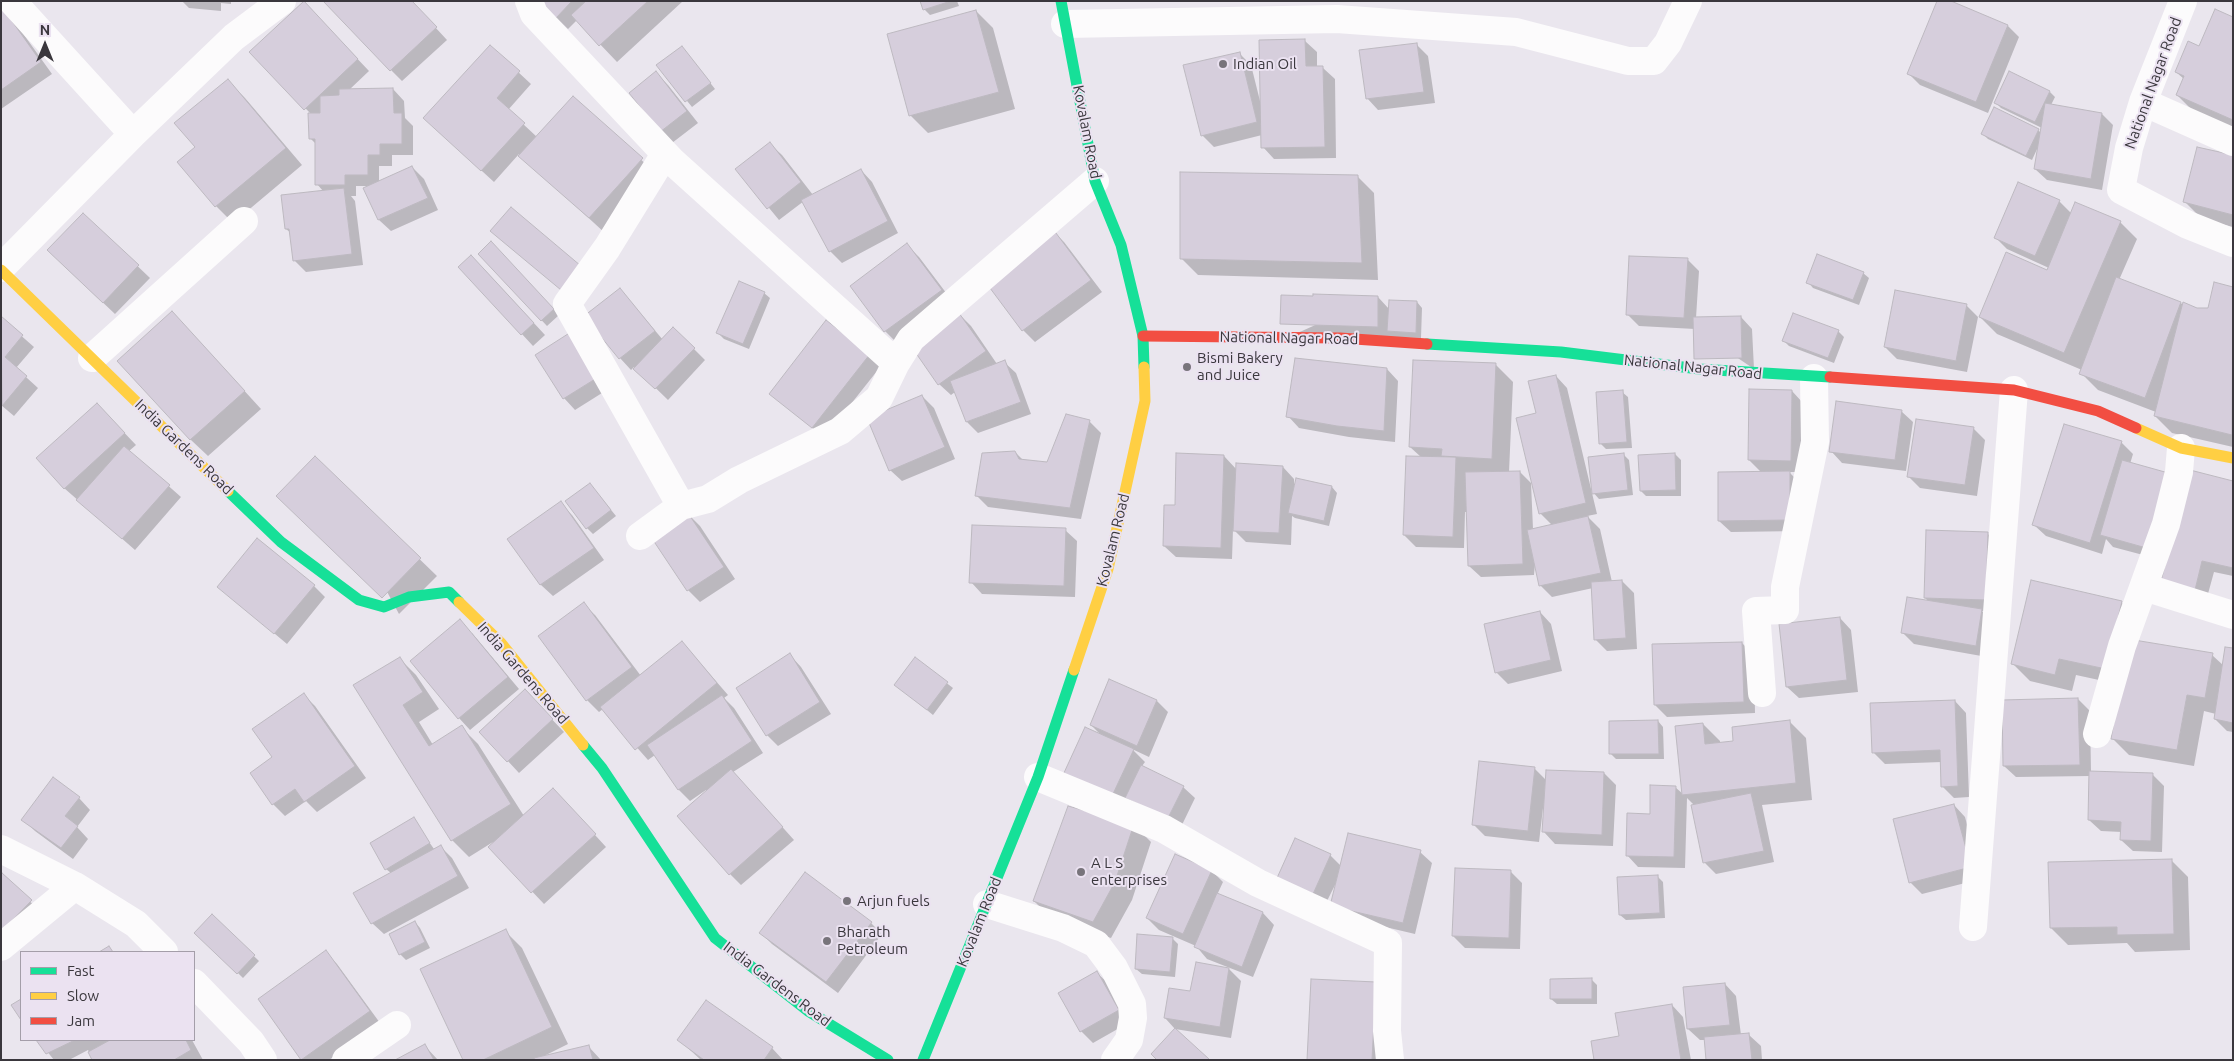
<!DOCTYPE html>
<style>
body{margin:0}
#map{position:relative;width:2234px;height:1061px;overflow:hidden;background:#eae6ee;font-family:Ubuntu,sans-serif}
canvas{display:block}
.frame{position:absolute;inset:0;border:2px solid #3a373d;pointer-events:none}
.legend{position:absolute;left:20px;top:951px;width:175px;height:90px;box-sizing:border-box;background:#ebe2f1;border:1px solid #a49ea9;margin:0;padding:6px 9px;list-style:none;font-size:15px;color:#3a373d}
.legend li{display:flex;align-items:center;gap:10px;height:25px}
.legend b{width:25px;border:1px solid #a49ea9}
.north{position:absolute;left:20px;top:20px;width:50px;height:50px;-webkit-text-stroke:4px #ebe2f1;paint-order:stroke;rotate:0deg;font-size:14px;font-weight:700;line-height:20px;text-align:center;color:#3a373d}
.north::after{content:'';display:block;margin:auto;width:18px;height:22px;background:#3a373d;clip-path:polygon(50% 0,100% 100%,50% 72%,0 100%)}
</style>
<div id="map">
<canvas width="2234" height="1061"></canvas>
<div class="frame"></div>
<ul class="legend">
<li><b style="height:6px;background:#16e098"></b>Fast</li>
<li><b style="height:6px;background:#ffcf43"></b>Slow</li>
<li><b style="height:6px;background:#f24e42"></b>Jam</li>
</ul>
<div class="north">N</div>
</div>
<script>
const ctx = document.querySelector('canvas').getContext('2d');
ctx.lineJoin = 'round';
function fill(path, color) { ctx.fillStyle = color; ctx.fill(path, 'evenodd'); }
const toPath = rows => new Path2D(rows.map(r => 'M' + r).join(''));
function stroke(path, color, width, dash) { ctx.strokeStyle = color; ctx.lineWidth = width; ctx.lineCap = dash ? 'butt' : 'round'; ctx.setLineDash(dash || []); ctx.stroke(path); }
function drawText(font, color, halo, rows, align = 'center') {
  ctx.font = font + ' Ubuntu,sans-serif'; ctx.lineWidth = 4; ctx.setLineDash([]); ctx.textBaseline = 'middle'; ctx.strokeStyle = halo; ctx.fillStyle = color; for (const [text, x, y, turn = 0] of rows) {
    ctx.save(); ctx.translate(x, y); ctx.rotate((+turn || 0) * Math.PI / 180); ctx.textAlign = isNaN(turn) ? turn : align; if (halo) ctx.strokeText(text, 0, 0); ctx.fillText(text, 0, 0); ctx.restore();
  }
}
fill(toPath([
 [182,1,231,1,231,4,221,3,221,11,189,8],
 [411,1,447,40,402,81,391,70],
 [539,1,683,1,617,62,577,20,568,29],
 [921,1,957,1,959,6,930,15,925,10],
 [1,10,14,21,52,74,1,109],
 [976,11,993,28,1015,109,928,133,911,116,889,34],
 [315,14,369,71,349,90,393,89,404,101,405,118,413,126,413,155,392,155,392,166,379,166,379,182,412,167,424,179,438,210,391,231,379,220,371,186,356,186,356,196,351,196,355,201,363,265,306,272,294,260,291,233,286,229,323,191,317,184,316,144,310,138,310,113,251,52],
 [2233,18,2233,128,2194,112,2177,95,2184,79,2176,72],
 [2008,26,2019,37,1988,113,1920,85,1909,74],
 [1305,41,1317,52,1317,68,1323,68,1335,79,1336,158,1274,159,1263,147,1262,135,1214,147,1202,135,1239,53,1251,65,1261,105],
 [1417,45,1428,56,1435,103,1378,110,1367,98],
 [490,46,531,84,508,110,537,137,573,98,659,176,606,234,519,154,494,182,437,130],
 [687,53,715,89,692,107,658,65],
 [656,73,668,85,698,123,672,143,661,132],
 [228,81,245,98,302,165,233,223,216,206],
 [2050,92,2055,97,2051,105,2102,114,2113,125,2102,190,2047,180,2035,169,2038,147,2032,160,1988,139,1982,133,2038,130,2041,133,2042,128,2001,108,1996,103],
 [770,144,782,155,813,195,861,170,872,182,898,233,842,263,830,251,804,201,779,220,737,169],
 [2233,157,2233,227,2202,219,2185,202],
 [1357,176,1374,193,1378,280,1198,275,1181,258],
 [2059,201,2072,214,2120,222,2137,239,2119,280,2196,309,2208,310,2233,288,2233,447,2172,433,2155,416,2156,412,2098,390,2081,373,2082,370,1997,334,1980,317,2047,271,2049,268,2007,249,1995,237],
 [83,214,150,278,115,314,60,262],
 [1052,230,1064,242,1102,292,1035,342,1023,330,985,280],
 [491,243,559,315,547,326,479,254],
 [907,245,919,257,953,302,897,343,885,331,852,286],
 [1687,259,1699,271,1696,318,1741,317,1752,329,1754,369,1695,329,1639,326,1627,314],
 [460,267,483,268,545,335,533,346],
 [1863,273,1869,278,1859,305,1813,288,1808,282],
 [620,289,663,340,694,349,705,360,668,400,634,367,631,370,620,358],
 [764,293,770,298,749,349,724,339,718,333],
 [1378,297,1389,309,1417,302,1422,308,1421,338,1293,335],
 [1967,306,1978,317,1967,372,1897,359,1885,347],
 [959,314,971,326,997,364,1004,362,1016,373,1031,414,978,433,967,422,955,392,951,395,939,384],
 [1,318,34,347,16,368,38,388,14,416,1,405],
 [826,322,881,366,824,438,771,393],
 [188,329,261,409,208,456,191,440],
 [1838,331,1844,337,1834,363,1789,346,1784,341],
 [583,345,610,388,575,410,564,398],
 [1414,361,1496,365,1513,382,1509,472,1520,472,1531,483,1533,529,1552,525,1540,513,1538,414,1556,376,1567,388,1597,514,1587,516,1600,529,1612,582,1622,581,1634,593,1637,649,1607,651,1595,639,1593,588,1552,597,1540,585,1535,563,1534,575,1481,577,1469,566,1468,512,1465,512,1464,548,1416,547,1404,535,1421,457,1410,447],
 [1387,369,1398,381,1395,442,1349,437,1299,428,1288,416],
 [1792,391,1803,403,1802,472,1789,472,1801,484,1801,531,1731,532,1719,521,1762,473,1749,460],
 [1622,392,1628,397,1632,448,1606,449,1601,444],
 [922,396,934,408,955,459,902,481,890,470],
 [97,404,136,445,129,451,181,497,135,550,64,488],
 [1901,411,1913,422,1906,471,1842,463,1831,451],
 [1089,421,1101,433,1081,519,988,507,976,495,1015,452,1024,461,1048,463],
 [1973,428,1985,440,1977,496,1920,488,1909,477],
 [2121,442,2133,454,2130,464,2162,560,2113,547,2106,539,2102,554,2046,536,2034,525],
 [1623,454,1629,460,1633,495,1599,499,1592,491],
 [1675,454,1681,460,1681,496,1646,496,1641,491],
 [1224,456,1237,470,1283,467,1294,479,1294,486,1332,487,1337,493,1329,526,1295,518,1292,516,1291,545,1246,542,1233,529,1232,559,1176,557,1164,546,1176,507],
 [315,458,437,576,399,614],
 [2233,482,2233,576,2214,572,2206,601,2174,592],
 [590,484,616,516,593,534,587,528],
 [560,503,572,515,604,560,553,596,541,585,509,539],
 [688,514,700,526,735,579,700,602,688,590,653,537],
 [1065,530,1077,541,1075,597,982,594,971,582],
 [1987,533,1999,545,1997,611,1982,611,1993,622,1987,657,1914,644,1902,632,1929,602,1925,598],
 [314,586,325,597,287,644,219,587],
 [2121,602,2138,619,2133,641,2212,655,2224,666,2233,649,2233,732,2227,731,2215,719,2216,714,2204,711,2194,766,2129,755,2112,738,2122,685,2076,675,2072,691,2030,681,2013,664],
 [583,604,595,615,641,676,682,642,728,695,724,698,734,708,763,753,733,772,794,840,741,885,730,874,706,790,690,801,678,789,655,755,648,760,603,709,599,712,587,700],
 [1540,612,1551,624,1562,671,1508,684,1496,672],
 [1840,618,1851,630,1858,692,1799,698,1787,687],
 [472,633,519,689,470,730,459,718],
 [1742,643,1754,655,1755,713,1667,717,1655,705],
 [790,655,801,667,831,714,778,746,767,735],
 [399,658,416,675,439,709,419,722,433,745,461,727,478,744,524,816,564,801,606,847,544,904,490,847,493,842,469,857,452,840,355,686],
 [915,659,953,688,933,715,896,685],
 [525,691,564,732,519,773,481,732],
 [304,695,315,706,366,778,317,812,306,801,285,816,273,804,252,773,274,758],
 [2078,699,2090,711,2091,772,2152,774,2164,786,2162,852,2133,851,2121,840,2122,832,2101,831,2089,820,2090,776,2016,777,2004,766],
 [1157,701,1168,712,1149,757,1132,749,1145,762,1142,766,1183,787,1195,798,1180,829,1076,786,1102,736,1091,725],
 [1955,701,1966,713,1969,797,1954,798,1942,786,1942,762,1885,764,1873,752],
 [1658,721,1663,727,1664,759,1616,759,1610,753],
 [1789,721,1806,738,1812,800,1762,805,1774,862,1716,874,1705,863,1695,806,1687,798,1685,868,1638,867,1627,855,1651,815,1675,787,1683,794,1703,724,1720,741,1720,744,1734,742],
 [1534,768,1546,780,1604,773,1616,785,1613,846,1555,844,1544,832,1545,808,1543,808,1539,842,1485,836,1473,824],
 [79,798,90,810,77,827,88,839,73,859,35,831,23,819],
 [1954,805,1965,817,1981,879,1922,894,1910,882],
 [413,819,434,849,440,846,452,858,469,888,384,934,372,923,391,873,386,869],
 [1134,825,1151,842,1132,900,1111,938,1051,918,1034,901],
 [1420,852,1432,863,1415,934,1343,917,1338,879,1325,905,1290,889,1330,855,1341,866],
 [2171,860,2188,877,2190,950,2135,952,2127,943,2068,945,2051,928],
 [1212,871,1223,882,1217,895,1263,913,1274,925,1253,977,1207,959,1196,946,1159,930,1147,918],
 [1511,872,1522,883,1520,949,1465,948,1453,936],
 [2,875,42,913,1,956],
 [1658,877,1663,882,1665,918,1626,920,1620,915],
 [212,916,259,961,243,978,196,932],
 [415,922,420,928,430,948,406,960,400,954],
 [871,923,882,934,838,993,772,944,760,932],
 [505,931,522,948,568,1044,542,1057,589,1047,601,1060,465,1060],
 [1172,938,1178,944,1175,977,1142,974,1136,969],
 [325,952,337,964,380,1023,329,1060,303,1060,260,1000],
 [1197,963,1229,969,1241,981,1231,1038,1175,1029,1165,1018,1192,992],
 [1097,973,1109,984,1130,1022,1093,1043,1081,1031],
 [1591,979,1597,985,1597,1004,1557,1004,1551,999],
 [1375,983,1384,1060,1309,1060],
 [1725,984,1736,996,1741,1035,1749,1035,1761,1046,1762,1060,1707,1060,1706,1040,1700,1040,1688,1029],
 [1672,1005,1683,1017,1691,1060,1595,1060,1621,1037],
 [38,1040,192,1040,203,1060,94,1060,88,1050,69,1060,54,1060],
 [679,1040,772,1048,783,1060,701,1060],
 [424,1045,438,1060,397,1060]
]), '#0003');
const building = toPath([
 [304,1,358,59,304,110,249,52,304,1],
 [323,1,412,1,437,27,390,71,323,1],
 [537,1,572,1,556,18,537,1],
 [586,1,648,1,599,46,571,15,586,1],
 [920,1,951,1,923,10,920,1],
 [1937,1,1951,1,2008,25,1976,102,1907,74,1937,1],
 [2,7,41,62,1,90,1,8,2,7],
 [2215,9,2233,17,2233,120,2176,95,2184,76,2175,72,2188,41,2199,46,2215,9],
 [976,10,999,92,909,116,887,34,976,10],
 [1305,39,1306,66,1323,66,1325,147,1261,148,1259,40,1305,39],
 [1417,43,1424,92,1366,99,1359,50,1417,43],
 [490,45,520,71,497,98,525,123,481,171,423,118,490,45],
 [682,46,711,83,685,102,656,65,682,46],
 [1240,52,1257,122,1201,136,1183,65,1240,52],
 [656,71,687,111,660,132,629,93,656,71],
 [2009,71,2050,91,2035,122,1994,103,2009,71],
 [228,79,286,148,215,207,177,162,195,147,174,123,228,79],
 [393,88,394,113,402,113,402,144,380,144,380,155,368,155,368,175,345,175,345,185,315,185,315,139,309,139,308,113,320,113,320,96,339,95,339,89,393,88],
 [573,96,643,158,589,218,518,156,573,96],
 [2045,103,2102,113,2091,179,2034,169,2045,103],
 [1994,107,2039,129,2026,156,1981,134,1994,107],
 [770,142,801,182,767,209,735,169,770,142],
 [2197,147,2233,155,2233,215,2183,202,2197,147],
 [412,166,428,198,378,220,363,188,412,166],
 [861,169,888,221,829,252,801,200,861,169],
 [1180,172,1358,175,1362,263,1180,259,1180,172],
 [2018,182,2060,200,2035,256,1994,238,2018,182],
 [344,188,352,254,293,261,289,229,285,229,281,195,344,188],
 [2075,202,2121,221,2064,353,1979,317,2006,252,2047,270,2075,202],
 [511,207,581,266,561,290,490,231,511,207],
 [83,213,139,265,103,303,47,250,83,213],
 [1053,229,1091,280,1022,331,984,280,1053,229],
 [491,241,554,309,541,321,478,254,491,241],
 [907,243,942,290,884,332,850,286,907,243],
 [1817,254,1864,272,1853,300,1806,283,1817,254],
 [471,255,534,323,521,335,458,267,471,255],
 [1629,256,1688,258,1684,318,1626,315,1629,256],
 [2116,277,2181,302,2145,398,2079,374,2116,277],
 [739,281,765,292,743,344,716,333,739,281],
 [2214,282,2233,287,2232,435,2154,416,2183,302,2197,308,2208,308,2214,282],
 [620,288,655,331,619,359,584,316,620,288],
 [1895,290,1967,304,1956,361,1884,347,1895,290],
 [1313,294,1378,296,1378,327,1280,324,1281,295,1313,296,1313,294],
 [1389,300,1417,301,1416,333,1387,331,1389,300],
 [172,311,245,391,190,440,117,361,172,311],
 [959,313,986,351,938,385,911,346,959,313],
 [1793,313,1839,330,1828,358,1782,341,1793,313],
 [1,316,23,335,5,357,27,376,2,406,1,316],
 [1741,316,1742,358,1694,359,1693,317,1741,316],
 [826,320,870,354,812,428,769,394,826,320],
 [673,327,695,348,655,389,633,369,673,327],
 [571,332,600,376,563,399,535,355,571,332],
 [1295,358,1387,368,1384,431,1337,426,1286,417,1295,358],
 [1005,360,1021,402,966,422,950,381,1005,360],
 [1413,360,1496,363,1492,459,1441,456,1442,449,1409,447,1413,360],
 [1556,375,1586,503,1539,514,1516,418,1536,413,1528,381,1556,375],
 [1749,389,1792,390,1791,461,1748,460,1749,389],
 [1623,390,1627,442,1599,444,1596,392,1623,390],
 [922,395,945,447,889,471,867,418,922,395],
 [1836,401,1902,410,1895,460,1829,452,1836,401],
 [97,403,125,433,64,489,36,458,97,403],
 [1066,414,1090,420,1070,508,975,496,982,453,1015,451,1019,459,1047,462,1066,414],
 [1916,419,1974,427,1965,485,1907,477,1916,419],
 [2064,424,2122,441,2090,543,2032,525,2064,424],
 [124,446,170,485,122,539,76,500,124,446],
 [1176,453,1224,455,1221,548,1163,546,1164,505,1175,505,1176,453],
 [1624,453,1628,490,1592,494,1588,457,1624,453],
 [1675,453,1676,490,1640,491,1638,455,1675,453],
 [315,456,421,558,382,598,276,496,315,456],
 [1406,456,1456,457,1453,537,1403,535,1406,456],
 [2122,460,2172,474,2150,549,2100,535,2122,460],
 [1236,463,1283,466,1279,533,1233,531,1236,463],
 [2190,470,2233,481,2233,568,2202,561,2195,590,2161,581,2190,470],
 [1520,471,1523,564,1468,566,1465,472,1520,471],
 [1790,471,1790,520,1718,521,1718,472,1790,471],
 [1296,478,1332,486,1324,521,1288,513,1296,478],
 [590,483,611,510,586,529,565,501,590,483],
 [561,501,594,548,540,585,507,539,561,501],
 [688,513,724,567,687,591,651,537,688,513],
 [1588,516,1601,573,1539,586,1527,530,1588,516],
 [972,525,1066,528,1064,586,969,583,972,525],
 [1926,530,1988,532,1986,600,1924,598,1926,530],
 [257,538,315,585,274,634,217,587,257,538],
 [1622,580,1626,638,1594,640,1591,582,1622,580],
 [2031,580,2122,601,2106,669,2059,659,2055,675,2011,664,2031,580],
 [1907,597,1982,609,1976,646,1901,633,1907,597],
 [584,602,632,667,586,701,538,636,584,602],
 [1540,611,1551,660,1495,673,1484,624,1540,611],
 [1840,617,1847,680,1786,687,1779,624,1840,617],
 [460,619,508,677,458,719,410,661,460,619],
 [2128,639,2213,653,2205,698,2187,695,2177,750,2111,739,2128,639],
 [682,641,717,683,635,750,600,707,682,641],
 [1742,642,1744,702,1654,705,1652,644,1742,642],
 [2225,647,2233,648,2233,723,2214,719,2225,647],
 [790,653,820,702,766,736,736,688,790,653],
 [400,657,423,692,403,705,429,746,462,725,511,804,451,841,353,685,400,657],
 [915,657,948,682,927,710,894,685,915,657],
 [1109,679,1157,700,1137,746,1090,725,1109,679],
 [525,689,553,719,507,762,479,732,525,689],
 [304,693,355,766,304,802,295,789,272,805,250,773,272,757,252,729,304,693],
 [722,695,752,741,678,790,647,745,722,695],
 [2078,698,2080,765,2003,766,2002,700,2078,698],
 [1955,700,1958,786,1941,787,1940,750,1872,753,1870,703,1955,700],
 [1658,720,1659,754,1609,754,1609,721,1658,720],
 [1790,720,1796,783,1682,795,1675,726,1703,723,1705,744,1733,741,1732,727,1790,720],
 [1085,727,1134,749,1112,796,1063,775,1085,727],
 [1479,761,1535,767,1528,831,1472,825,1479,761],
 [1141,765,1184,786,1168,818,1125,798,1141,765],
 [731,769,783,827,729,875,677,816,731,769],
 [1546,770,1604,772,1602,835,1542,832,1546,770],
 [2089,771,2153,773,2151,841,2120,840,2121,822,2088,820,2089,771],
 [53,777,80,797,65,816,78,826,61,848,21,820,53,777],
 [1650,785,1676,786,1674,857,1626,856,1627,813,1650,814,1650,785],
 [553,788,596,834,531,893,488,847,553,788],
 [1751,793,1764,851,1703,863,1691,805,1751,793],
 [1954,804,1971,867,1909,883,1893,819,1954,804],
 [1068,806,1134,824,1115,882,1093,922,1033,901,1068,806],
 [414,817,430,843,385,870,370,843,414,817],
 [1348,833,1421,850,1403,923,1330,906,1348,833],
 [1295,838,1331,854,1313,894,1277,878,1295,838],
 [441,845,458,876,371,924,353,893,441,845],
 [1175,854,1212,870,1183,934,1146,918,1175,854],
 [2172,859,2174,934,2117,935,2117,927,2050,928,2048,862,2172,859],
 [1455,868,1511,870,1509,938,1452,936,1455,868],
 [805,872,872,922,826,982,759,933,805,872],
 [2,873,32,900,1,932,1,874,2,873],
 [1658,875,1660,913,1619,915,1617,877,1658,875],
 [1217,893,1263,912,1242,967,1194,947,1217,893],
 [212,914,255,955,237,974,194,933,212,914],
 [415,921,425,942,399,955,389,934,415,921],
 [506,929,552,1027,483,1060,463,1060,420,969,506,929],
 [1137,934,1173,937,1170,972,1135,969,1137,934],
 [109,946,113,952,99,952,109,946],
 [326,950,370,1011,301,1060,258,999,326,950],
 [1196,962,1229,968,1220,1027,1164,1018,1169,988,1190,991,1196,962],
 [1097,971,1119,1010,1080,1032,1058,993,1097,971],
 [1592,978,1592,999,1550,999,1550,979,1592,978],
 [1311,979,1376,982,1372,1060,1307,1060,1311,979],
 [1725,983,1730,1025,1687,1029,1683,987,1725,983],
 [21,999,21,1020,11,1005,21,999],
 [706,1000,773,1047,764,1060,704,1060,677,1040,706,1000],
 [1672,1004,1681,1060,1594,1060,1591,1041,1619,1036,1615,1013,1672,1004],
 [1175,1028,1209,1059,1208,1060,1157,1060,1151,1054,1175,1028],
 [1749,1033,1752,1060,1706,1060,1704,1037,1749,1033],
 [36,1040,75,1040,46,1054,36,1040],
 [110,1040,186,1040,191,1050,174,1060,92,1060,88,1052,110,1040],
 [425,1044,434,1060,395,1060,425,1044],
 [589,1045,593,1060,535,1060,534,1058,589,1045]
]);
fill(building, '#d6cedc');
stroke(building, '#bdb9c0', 1);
stroke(toPath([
 [12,1,133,134],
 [529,1,534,14,673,162,896,363],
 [2183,1,2143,102,2129,148,2121,190,2188,225,2233,243],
 [1065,24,1337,19,1516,32,1628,61,1654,61,1668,43,1688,1],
 [2143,102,2233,142],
 [665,154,607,248,567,304,681,506],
 [1,268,133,134,234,37,282,1],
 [92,358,244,221],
 [640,536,681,506,708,499,739,480,840,431,879,398,896,363,911,339,1095,181],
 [2144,587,2233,615],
 [1762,693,1756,611,1785,610,1785,587,1815,442,1814,378],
 [2097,734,2122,646,2166,524,2179,472,2181,448],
 [1038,777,1164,829,1258,883,1388,943,1387,1031,1390,1060],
 [1,849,75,886,136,924,164,952],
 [987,904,1063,928,1096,944,1114,968,1132,1004,1133,1018,1129,1040,1115,1060],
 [1973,927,2014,390],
 [1,947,75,886],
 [194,983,251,1042,263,1060],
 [346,1060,397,1025]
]), '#fcfbfc', 28);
stroke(toPath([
 [1061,1,1095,181,1121,245,1143,336,1144,367],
 [1427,344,1561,352,1699,369,1830,377],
 [228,491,281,542,359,600,384,607,409,597,449,592,459,602],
 [583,745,602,768,715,938,808,1011,888,1060],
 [923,1060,1038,777,1074,670]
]), '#16e098', 11);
stroke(toPath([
 [1,270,228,491],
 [2136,428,2181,448,2233,458],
 [459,602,501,643,583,745],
 [1074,670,1108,569,1145,401,1144,367]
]), '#ffcf43', 11);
stroke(toPath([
 [1143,336,1340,338,1427,344],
 [1830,377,2014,390,2098,411,2136,428]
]), '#f24e42', 11);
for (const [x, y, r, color] of [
 [1223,64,5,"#78747b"],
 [1187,367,5,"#78747b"],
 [1081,872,5,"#78747b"],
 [847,901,5,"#78747b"],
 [827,941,5,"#78747b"]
]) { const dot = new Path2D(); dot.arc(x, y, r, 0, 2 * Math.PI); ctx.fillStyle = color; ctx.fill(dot); stroke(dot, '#ebe2f1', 2); }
drawText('15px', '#3a373d', '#ebe2f1', [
 ["Indian Oil",1233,64],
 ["Bismi Bakery",1197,358],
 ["and Juice",1197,375],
 ["A L S",1091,863],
 ["enterprises",1091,880],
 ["Arjun fuels",857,901],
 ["Bharath",837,932],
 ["Petroleum",837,949]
], 'left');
drawText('15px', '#3a373d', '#ebe2f1', [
 ["National Nagar Road",2153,83,-70],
 ["Kovalam Road",1087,132,79],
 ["National Nagar Road",1289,338,1],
 ["National Nagar Road",1693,367,6],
 ["India Gardens Road",184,447,44],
 ["Kovalam Road",1113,540,-76],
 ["India Gardens Road",523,673,49],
 ["Kovalam Road",979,922,-68],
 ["India Gardens Road",777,984,37]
]);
</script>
